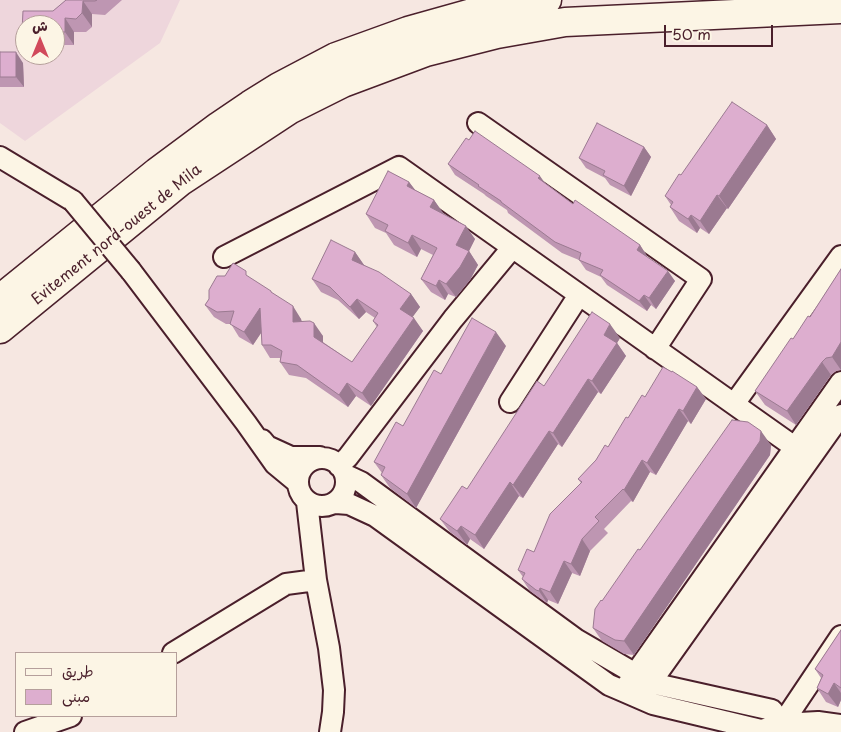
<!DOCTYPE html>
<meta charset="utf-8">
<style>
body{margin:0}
#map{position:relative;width:841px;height:732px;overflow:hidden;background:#f6e7e1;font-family:"Playpen Sans","Playpen Sans Arabic",sans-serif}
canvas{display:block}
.legend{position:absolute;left:15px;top:652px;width:162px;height:65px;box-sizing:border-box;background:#fcf5e5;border:1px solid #b59f9b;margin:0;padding:6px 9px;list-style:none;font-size:15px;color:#4a1f2b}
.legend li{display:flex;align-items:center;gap:10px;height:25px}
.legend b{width:25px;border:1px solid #b59f9b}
.north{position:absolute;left:15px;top:15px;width:50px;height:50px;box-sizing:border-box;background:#fcf5e5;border:1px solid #b59f9b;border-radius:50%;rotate:0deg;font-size:14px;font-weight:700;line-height:20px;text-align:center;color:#4a1f2b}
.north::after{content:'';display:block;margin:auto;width:18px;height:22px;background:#d1495b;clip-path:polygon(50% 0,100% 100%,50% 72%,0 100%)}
.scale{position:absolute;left:664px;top:25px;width:109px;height:22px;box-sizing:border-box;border:2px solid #4a1f2b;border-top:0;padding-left:6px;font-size:15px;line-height:18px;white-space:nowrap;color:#4a1f2b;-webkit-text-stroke:4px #fcf5e5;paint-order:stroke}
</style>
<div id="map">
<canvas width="841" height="732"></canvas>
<ul class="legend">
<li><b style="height:6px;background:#fcf5e5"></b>طريق</li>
<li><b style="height:14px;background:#ddaecf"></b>مبنى</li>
</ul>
<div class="north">ش</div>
<div class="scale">50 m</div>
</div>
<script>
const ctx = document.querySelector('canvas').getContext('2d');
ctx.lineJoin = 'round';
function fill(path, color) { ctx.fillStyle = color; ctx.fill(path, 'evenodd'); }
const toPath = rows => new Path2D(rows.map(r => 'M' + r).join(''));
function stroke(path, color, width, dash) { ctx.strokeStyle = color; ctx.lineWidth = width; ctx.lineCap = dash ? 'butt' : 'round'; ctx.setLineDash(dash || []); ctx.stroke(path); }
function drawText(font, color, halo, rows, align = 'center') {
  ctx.font = font + ' "Playpen Sans",sans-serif'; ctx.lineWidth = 4; ctx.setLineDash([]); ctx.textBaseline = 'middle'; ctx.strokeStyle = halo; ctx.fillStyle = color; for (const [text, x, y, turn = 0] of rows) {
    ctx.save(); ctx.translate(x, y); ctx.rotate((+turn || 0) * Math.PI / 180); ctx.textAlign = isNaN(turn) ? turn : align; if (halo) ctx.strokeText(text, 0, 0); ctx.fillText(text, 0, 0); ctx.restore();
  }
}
fill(toPath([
 [0,0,180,0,160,43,25,141,0,123],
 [25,25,55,25,55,55,25,55]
]), '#eed6dc');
const minor = toPath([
 [478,123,701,279,655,349],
 [0,157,73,201],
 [224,257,399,167,810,458],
 [131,271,246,423,275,464,298,483],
 [510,402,579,295],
 [734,404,841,256],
 [262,440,267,446,291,457,320,457],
 '298 482a24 24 0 1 1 48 0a24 24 0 1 1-48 0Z',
 [339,466,348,457,453,319,512,248],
 [346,475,361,482,577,640,651,683,772,710,782,724],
 [336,503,349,504,375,516,609,685,623,691,653,704,761,730,782,724,818,722,841,725],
 [316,580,329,648,334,690,333,712,330,732],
 [173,653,286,584,316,580,307,502],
 [628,684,841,382],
 [644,692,841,415],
 [782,724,841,636],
 [25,732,71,716]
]);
const highway = toPath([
 [0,299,157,172,219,126,250,105,279,87,336,57,408,31,472,13,547,0],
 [0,329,181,181,289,110,343,83,426,52,497,34,565,22,841,9]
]);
stroke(minor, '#4a1f2b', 24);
stroke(highway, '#4a1f2b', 31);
stroke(minor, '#fcf5e5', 20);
stroke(highway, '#fcf5e5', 28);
const minorBridge = toPath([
 [73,201,131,271]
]);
stroke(minorBridge, '#4a1f2b', 24, []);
stroke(minorBridge, '#fcf5e5', 20);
fill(toPath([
 [66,0,122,0,105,15,92,14,92,27,86,32,74,32,74,45,55,45,55,25,25,25,25,35,22,31,23,11,53,11],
 [0,52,23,63,24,87,0,87],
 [767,125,776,139,728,209,727,208,709,234,700,228,697,233,679,221,670,207,671,205,665,196,681,175],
 [469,140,545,183,573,204,640,245,647,256,646,256,675,281,656,309,651,305,647,311,607,285,601,277,586,270,579,260,562,253,508,213,507,210,486,196,484,194,455,175,448,164],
 [644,147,651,157,631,196,610,185,605,178,586,168,579,158],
 [409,182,415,190,434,200,443,214,475,239,469,251,478,265,470,280,456,297,448,294,445,300,431,292,421,279,433,255,421,249,417,257,394,245,386,233,375,228,366,214],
 [355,252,364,265,411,294,420,307,412,317,423,331,371,406,356,396,348,407,306,378,289,375,280,362,280,358,270,358,262,345,261,333,253,345,239,337,231,324,226,324,214,317,205,305,225,276,250,278,274,294,301,319,302,321,323,336,323,342,352,362,377,327,373,321,375,318,366,312,359,319,338,300,321,292,312,279],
 [841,269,841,370,836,371,831,375,796,425,765,405,755,391,793,339,810,317],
 [620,338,617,343,626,356,601,394,598,392,562,447,558,444,523,498,519,496,484,549,470,539,467,545,450,532,440,519,467,489,544,386],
 [506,346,416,508,390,488,381,475,382,473,374,462,403,426,441,374],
 [697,387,706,399,691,424,688,421,656,475,650,472,633,502,631,501,604,529,608,533,590,551,580,576,572,573,558,604,548,600,547,603,545,602,530,591,522,579,523,577,518,570,534,552,581,483,578,479,608,447,628,418,645,397],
 [771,445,770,455,634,655,624,654,602,641,593,628,602,601,640,550],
 [841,630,841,700,838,707,826,702,817,688,821,678,815,669]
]), '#be96b2');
fill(toPath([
 [83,1,92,14,92,27,82,13],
 [65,18,74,32,74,45,65,32],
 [16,52,23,63,24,87,16,77],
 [767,125,776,139,728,209,719,196],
 [644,147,651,157,631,196,624,186],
 [540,176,547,186,538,178],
 [409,182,419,195,407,186],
 [717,195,727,208,709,234,700,221],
 [434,200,444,214,440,221,430,207],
 [691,215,700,228,697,233,688,219],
 [466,226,475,239,469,251,478,265,470,280,456,297,446,284,456,245],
 [412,235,421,249,417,257,408,243],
 [640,245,647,256,644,260,637,250],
 [355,252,364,265,361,272,352,260],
 [668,271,675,281,656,309,649,298],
 [439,280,448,294,445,300,436,286],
 [411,294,420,307,409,322,400,309],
 [644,295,651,305,647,311,639,301],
 [357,299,366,312,359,319,350,307],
 [293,306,301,319,302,334,293,322],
 [260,308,269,321,253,345,244,332],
 [414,318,423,331,371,406,362,393],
 [314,323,323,336,323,349,314,337],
 [610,324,620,338,617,343,626,356,601,394,592,381,604,335],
 [496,332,506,346,416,508,407,494],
 [841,342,841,370,832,357],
 [822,362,831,375,796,425,787,411],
 [588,379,598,392,562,447,553,433],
 [347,383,356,396,348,407,339,395],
 [697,387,706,399,691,424,683,411],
 [679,409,688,421,656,475,647,463],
 [549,431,558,444,523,498,513,485],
 [761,431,771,445,770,455,634,655,624,641],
 [642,460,650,472,633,502,624,490],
 [510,482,519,496,484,549,475,535],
 [461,526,470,539,467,545,457,531],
 [582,539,590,551,580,576,571,564],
 [564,561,572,573,558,604,550,592],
 [540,588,548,600,547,603,539,591],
 [834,683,841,693,841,700,838,707,828,694]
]), '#9b7a91');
const building = toPath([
 [66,0,97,0,95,1,83,1,82,13,76,19,65,18,65,32,55,32,55,25,25,25,25,31,22,31,23,11,53,11,66,0],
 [0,52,16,52,16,77,0,77,0,52],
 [732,102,767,125,719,196,717,195,700,221,691,215,688,219,670,207,673,202,665,196,679,174,681,175,732,102],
 [597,123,644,147,624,186,603,175,605,171,579,158,597,123],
 [475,131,540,176,538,178,573,204,575,200,640,245,637,250,668,271,649,298,644,295,639,301,600,275,603,270,579,260,581,253,555,242,501,202,501,201,478,186,479,185,448,164,466,138,469,140,475,131],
 [388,171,409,182,407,186,434,200,430,207,466,226,456,245,469,251,460,267,446,284,439,280,436,286,421,279,437,248,412,235,408,243,385,231,388,225,366,214,388,171],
 [331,240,355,252,352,260,379,272,411,294,400,309,414,318,362,393,347,383,339,395,297,365,280,362,282,351,271,345,262,345,260,308,244,332,230,324,234,311,217,312,205,305,209,299,209,290,217,276,225,276,233,263,246,271,246,275,271,291,271,292,293,306,293,322,310,321,314,323,314,337,352,362,378,325,373,321,378,313,357,299,350,307,330,287,312,279,331,240],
 [841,269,841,342,832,357,826,358,822,362,787,411,755,391,791,338,793,339,808,316,810,317,841,269],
 [592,312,610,324,604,335,617,343,592,381,588,379,553,433,549,431,513,485,510,482,475,535,461,526,457,531,440,519,462,486,467,489,537,381,544,386,592,312],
 [472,318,496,332,407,494,381,475,385,467,374,462,396,422,403,426,434,370,441,374,472,318],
 [663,367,672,372,672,371,697,387,683,411,679,409,647,463,642,460,624,490,623,489,595,517,599,521,582,539,571,564,564,561,550,592,540,588,539,591,536,590,522,579,525,573,518,570,527,549,534,552,550,514,582,482,578,479,596,460,605,445,608,447,626,417,628,418,642,395,645,397,663,367],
 [732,420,748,422,761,431,760,441,624,641,615,640,593,628,595,609,601,600,602,601,638,549,640,550,732,420],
 [841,630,841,688,834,683,828,694,817,688,823,675,815,669,841,630]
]);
fill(building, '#ddaecf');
stroke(building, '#9b7a91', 1);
drawText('15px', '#4a1f2b', '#fcf5e5', [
 ["Evitement nord-ouest de Mila",117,235,-39]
]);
</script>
